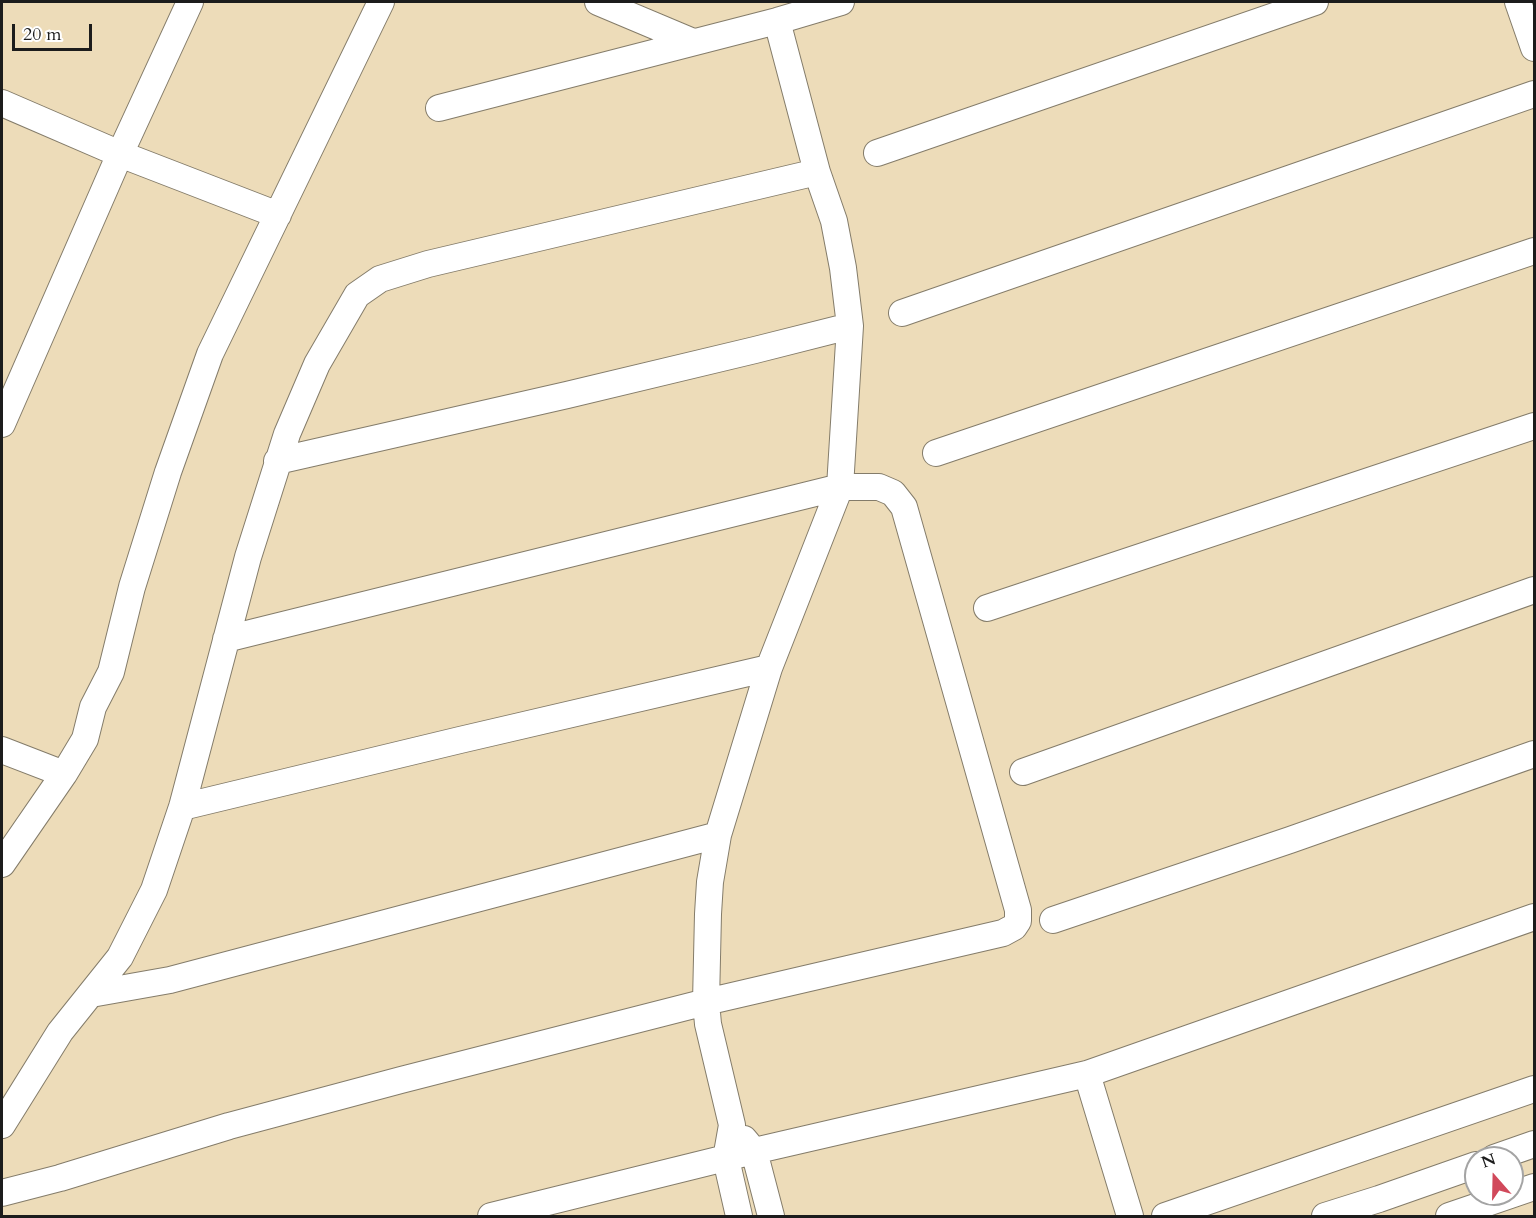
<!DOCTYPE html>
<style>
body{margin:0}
#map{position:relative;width:1536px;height:1218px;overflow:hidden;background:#eddcb9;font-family:Cardo,serif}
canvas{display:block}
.frame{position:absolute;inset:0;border:3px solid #1c1c1c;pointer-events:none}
.north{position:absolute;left:1464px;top:1146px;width:60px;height:60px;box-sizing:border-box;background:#fff;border:2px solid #a4a4a4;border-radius:50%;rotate:340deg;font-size:16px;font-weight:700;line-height:24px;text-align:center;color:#1c1c1c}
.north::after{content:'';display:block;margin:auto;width:21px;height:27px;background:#d1495b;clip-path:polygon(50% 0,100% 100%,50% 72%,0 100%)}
.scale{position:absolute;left:12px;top:24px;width:80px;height:27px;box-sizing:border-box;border:3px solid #1c1c1c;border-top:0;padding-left:8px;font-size:18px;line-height:21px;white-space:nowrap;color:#1c1c1c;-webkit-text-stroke:4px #fff;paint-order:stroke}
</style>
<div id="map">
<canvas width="1536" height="1218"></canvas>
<div class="frame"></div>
<div class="north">N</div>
<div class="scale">20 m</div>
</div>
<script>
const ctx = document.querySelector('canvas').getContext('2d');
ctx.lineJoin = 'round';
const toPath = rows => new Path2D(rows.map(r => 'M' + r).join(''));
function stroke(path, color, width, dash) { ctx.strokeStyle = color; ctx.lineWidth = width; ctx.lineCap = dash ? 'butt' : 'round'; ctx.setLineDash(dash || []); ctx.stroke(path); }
const minor = toPath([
 [598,2,693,42],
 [1518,2,1534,48],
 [2,103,120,154,278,215],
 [439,108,777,21,841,2],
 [877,153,1315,2],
 [902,313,1534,94],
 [2,424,120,154,190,2],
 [936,453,1534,251],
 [277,461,567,395,755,350,850,326],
 [987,608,1534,426],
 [2,750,64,774],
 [1023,772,1534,590],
 [182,807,460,740,769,668],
 [2,864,64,774,85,739,93,707,111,672,132,587,168,472,210,354,381,2],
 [1053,920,1290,840,1534,754],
 [91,994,170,980,718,835],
 [1087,1074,1130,1216],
 [2,1125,60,1032,120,957,154,890,182,807,248,557,287,434,317,364,357,295,380,279,428,264,817,172],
 [744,1139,754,1151,771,1216],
 [1494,1158,1534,1144],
 [2,1193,60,1178,229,1126,401,1080,706,1002,1003,933,1014,927,1018,921,1018,910,904,507,893,493,879,487,840,487,226,639],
 [491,1216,754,1151,1087,1074,1534,917],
 [739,1216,726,1159,732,1125,708,1024,706,1002,708,914,710,882,718,835,769,668,840,487,850,326,843,268,834,221,817,172,777,21],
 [1165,1216,1534,1089],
 [1325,1216,1379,1199,1476,1165],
 [1449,1216,1534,1187]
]);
stroke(minor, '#847c6a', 28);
stroke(minor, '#fff', 26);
</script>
